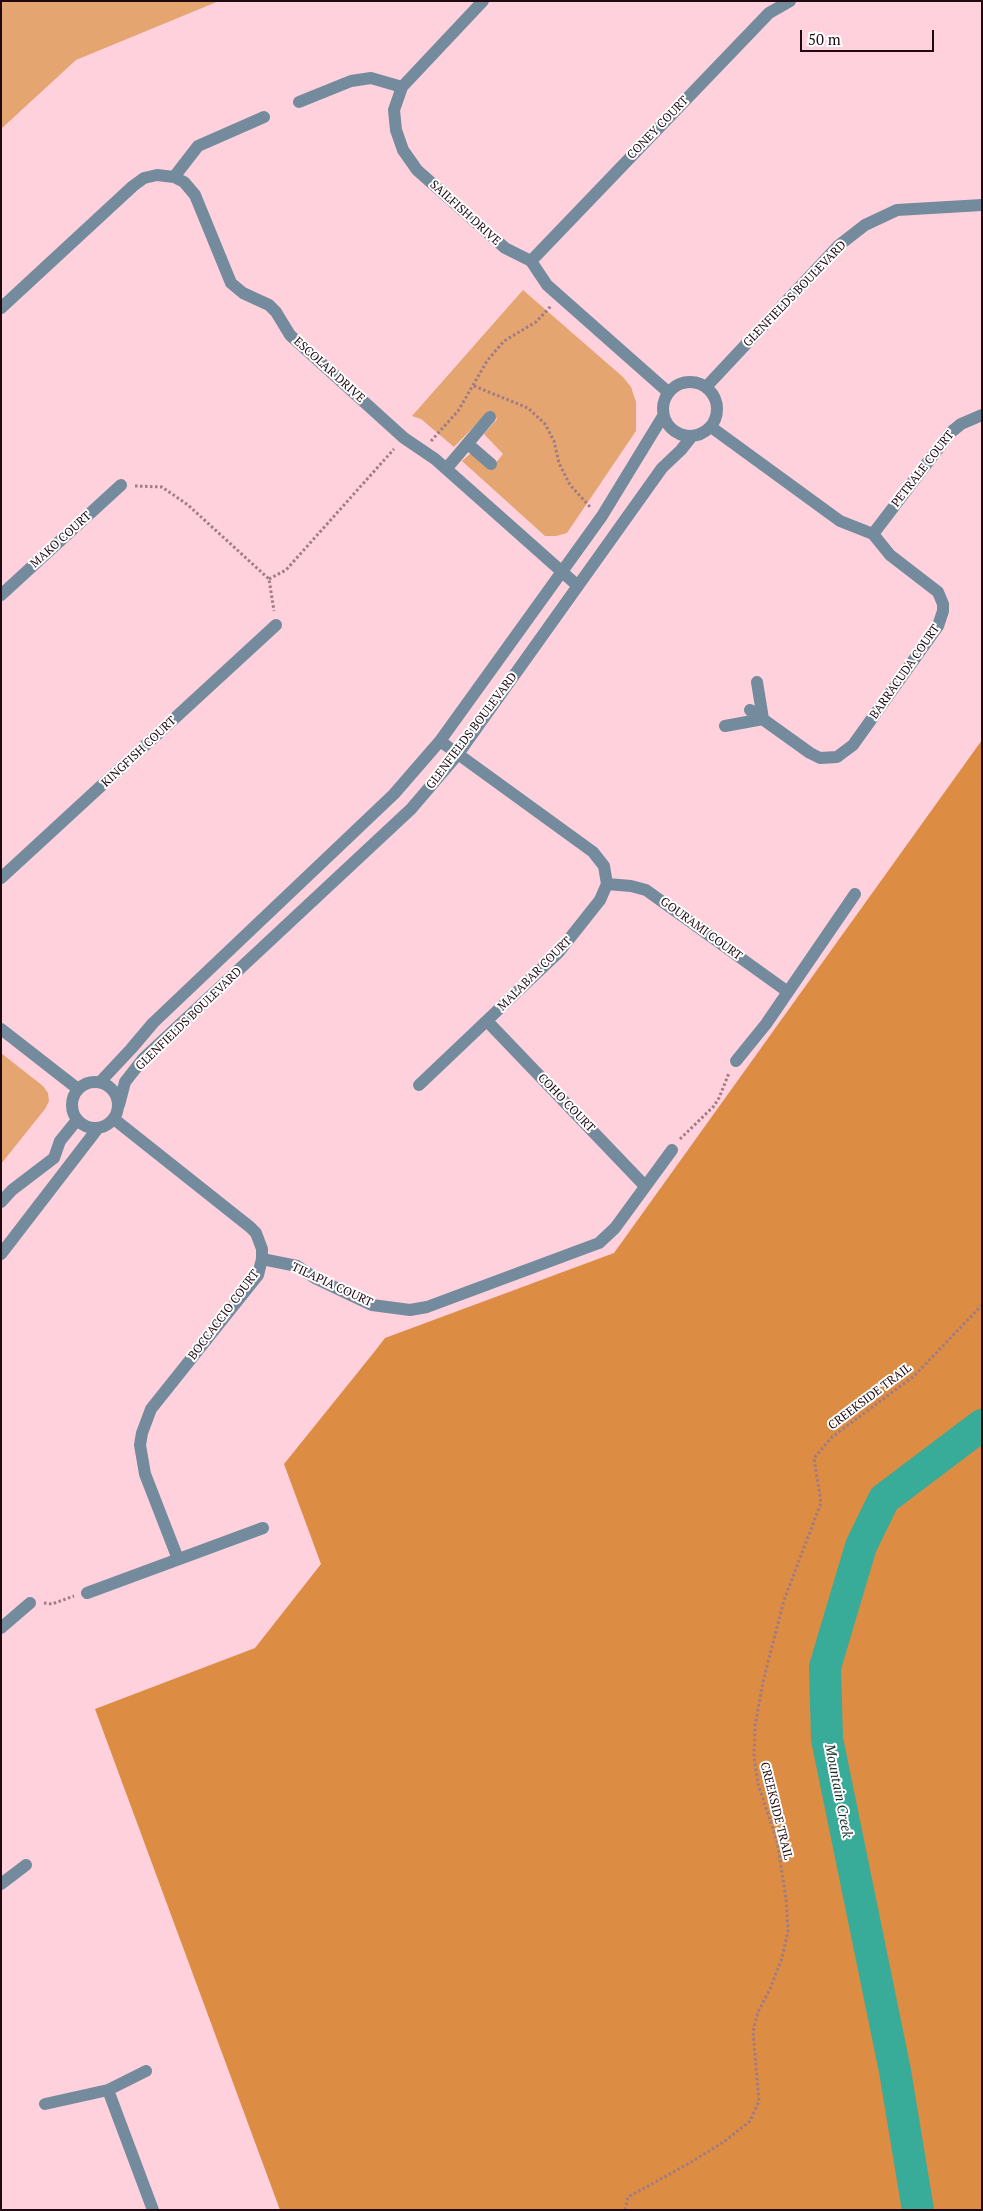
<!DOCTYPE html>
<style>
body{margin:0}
#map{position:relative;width:983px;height:2211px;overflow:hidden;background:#fed1dd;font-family:"PT Serif",serif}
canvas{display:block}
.frame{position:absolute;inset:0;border:2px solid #210912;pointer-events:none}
.scale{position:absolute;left:800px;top:30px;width:134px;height:22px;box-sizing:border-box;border:2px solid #210912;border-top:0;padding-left:6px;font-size:15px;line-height:18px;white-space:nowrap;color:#210912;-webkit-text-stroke:4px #fff;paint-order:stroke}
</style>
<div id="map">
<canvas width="983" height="2211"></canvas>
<div class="frame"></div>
<div class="scale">50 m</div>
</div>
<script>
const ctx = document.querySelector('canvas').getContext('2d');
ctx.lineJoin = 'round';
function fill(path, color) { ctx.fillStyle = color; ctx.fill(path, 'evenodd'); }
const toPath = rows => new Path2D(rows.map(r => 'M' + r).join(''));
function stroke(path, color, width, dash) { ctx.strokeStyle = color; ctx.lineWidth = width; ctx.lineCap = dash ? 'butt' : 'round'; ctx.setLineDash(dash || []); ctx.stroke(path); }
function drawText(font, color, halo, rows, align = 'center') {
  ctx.font = font + ' "PT Serif",serif'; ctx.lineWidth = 4; ctx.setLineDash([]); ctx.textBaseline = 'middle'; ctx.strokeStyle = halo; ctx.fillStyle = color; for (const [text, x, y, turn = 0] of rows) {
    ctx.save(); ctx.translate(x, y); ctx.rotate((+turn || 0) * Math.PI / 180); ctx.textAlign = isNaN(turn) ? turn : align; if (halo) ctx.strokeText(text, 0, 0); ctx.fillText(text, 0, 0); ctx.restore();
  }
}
fill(toPath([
 [1,1,219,1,76,60,1,129],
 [523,290,623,377,631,387,636,402,636,431,567,533,556,536,545,536,462,461,471,453,491,469,503,454,484,434,497,419,489,411,454,447,421,419,412,416],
 [1,1053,43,1086,48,1093,49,1101,45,1109,1,1164]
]), '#e4a571');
fill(toPath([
 [982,740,982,2210,280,2210,95,1709,255,1648,321,1564,284,1464,375,1351,385,1338,614,1253]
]), '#dd8c43');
stroke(toPath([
 [918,2210,895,2071,827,1739,825,1667,861,1546,884,1499,982,1425]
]), '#38ab99', 32);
stroke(toPath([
 [474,386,528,408,545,424,554,441,559,463,570,485,591,508],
 [431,441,458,411,487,361,504,341,536,322,551,306],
 [135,486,162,487,188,505,269,579,274,611],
 [269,579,286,570,394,449],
 [680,1139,714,1106,719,1098,729,1073],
 [44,1603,52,1604,74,1596],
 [625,2210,628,2197,688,2164,725,2141,750,2121,759,2101,753,2031,758,2012,770,1989,782,1958,788,1931,786,1898,777,1841,758,1784,754,1757,755,1726,763,1682,784,1600,821,1503,814,1458,832,1437,914,1376,982,1305]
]), '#9f7b86', 3, [2.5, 2.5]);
stroke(toPath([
 [483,1,402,87,394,110,396,130,403,150,417,170,505,248,531,261,547,285,668,392],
 [299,102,351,81,371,78,402,87],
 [174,177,198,146,264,117],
 [531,261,769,13,790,1],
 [1,308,133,186,144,178,157,175,174,177,184,182,195,195,231,283,243,293,269,305,276,312,290,335,404,438,435,459,578,586],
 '663 409a27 27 0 1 1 54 0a27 27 0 1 1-54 0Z',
 [706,387,838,246,865,225,897,210,982,205],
 [711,427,840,521,873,534,890,555,938,592,943,604,943,611,938,626,853,745,837,757,820,758,810,753,750,710],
 [468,444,491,464],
 [446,469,490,417],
 [873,534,950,433,961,424,982,415],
 [1,595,121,485],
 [725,726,763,719,757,682],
 [1,878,276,625],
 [607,884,631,886,646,890,788,992],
 [487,1021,645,1186],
 [1,1029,78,1089],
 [736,1061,766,1024,855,894],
 '72 1105a23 23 0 1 1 46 0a23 23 0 1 1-46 0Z',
 [100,1082,131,1049,153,1023,394,794,440,741,602,516,663,416],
 [419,1085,558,953,600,900,607,884,604,866,593,852,440,741],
 [119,1105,125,1082,143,1059,411,809,458,754,662,468,681,450,692,436],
 [114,1119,250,1227,256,1233,262,1249,262,1259,258,1275,151,1409,142,1433,140,1445,145,1474,178,1559],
 [1,1202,12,1190,54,1158,60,1141,77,1120],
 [1,1254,98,1128],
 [262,1259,297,1266,315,1278,372,1305,410,1310,427,1307,599,1243,615,1228,672,1150],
 [87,1593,263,1528],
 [1,1628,30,1603],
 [1,1884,26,1865],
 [108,2090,153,2210],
 [45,2104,108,2090,146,2071]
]), '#738b9d', 12);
drawText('12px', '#210912', '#fff', [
 ["CONEY COURT",658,128,-46],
 ["SAILFISH DRIVE",465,213,42],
 ["GLENFIELDS BOULEVARD",795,294,-46],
 ["ESCOLAR DRIVE",329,370,42],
 ["PETRALE COURT",923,469,-52],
 ["MAKO COURT",61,540,-42],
 ["BARRACUDA COURT",905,672,-55],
 ["GLENFIELDS BOULEVARD",472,731,-53],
 ["KINGFISH COURT",139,752,-43],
 ["GOURAMI COURT",701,929,36],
 ["MALABAR COURT",535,974,-45],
 ["GLENFIELDS BOULEVARD",189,1019,-44],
 ["COHO COURT",566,1103,46],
 ["TILAPIA COURT",332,1285,25],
 ["BOCCACCIO COURT",224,1315,-53],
 ["CREEKSIDE TRAIL",870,1397,-37],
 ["CREEKSIDE TRAIL",776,1811,76]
]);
drawText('italic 14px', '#1a322e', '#fff', [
 ["Mountain Creek",838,1791,79]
]);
</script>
